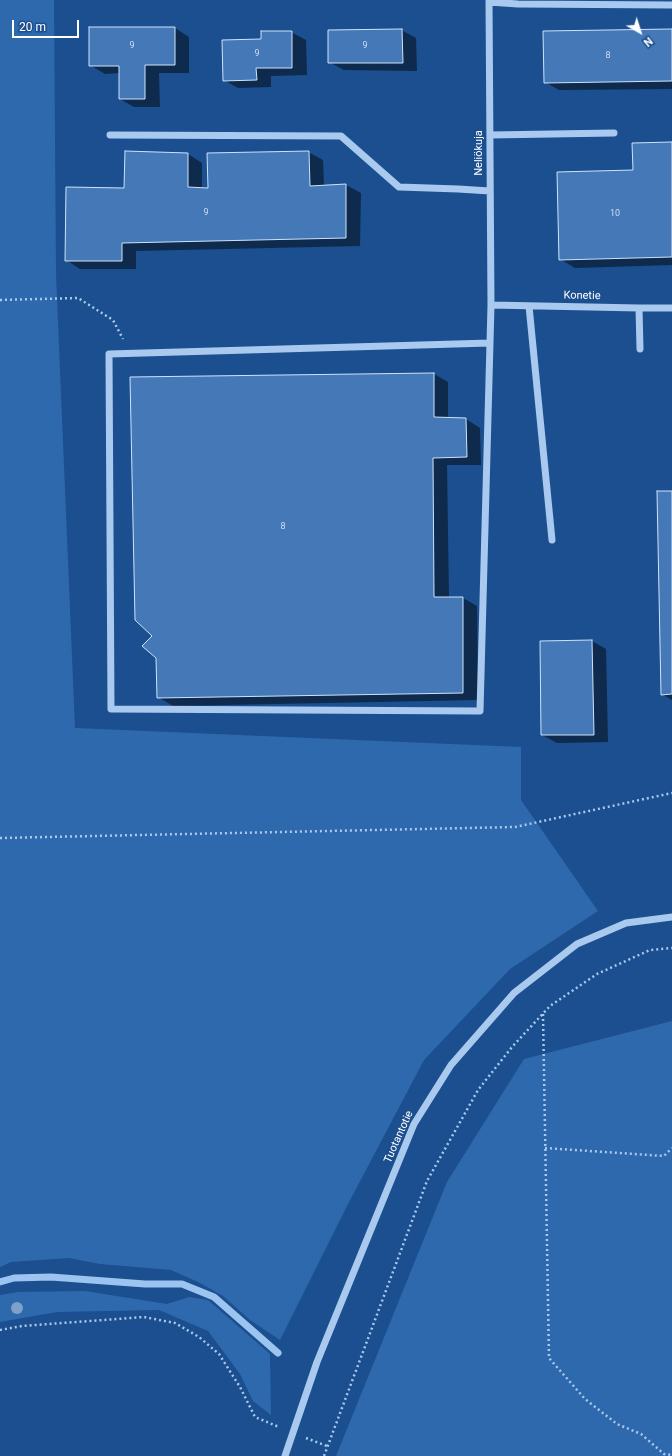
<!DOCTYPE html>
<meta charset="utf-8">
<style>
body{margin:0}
#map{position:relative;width:672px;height:1456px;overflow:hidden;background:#1b4f8f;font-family:Roboto,sans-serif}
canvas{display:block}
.north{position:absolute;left:620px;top:12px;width:40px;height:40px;-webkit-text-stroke:3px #1b4f8f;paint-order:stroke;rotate:141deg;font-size:11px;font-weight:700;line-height:16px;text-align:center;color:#fff}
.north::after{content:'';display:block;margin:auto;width:14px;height:18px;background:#fff;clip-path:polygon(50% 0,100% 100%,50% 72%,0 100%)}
.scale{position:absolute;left:12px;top:20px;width:67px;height:18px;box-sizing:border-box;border:2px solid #fff;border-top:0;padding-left:5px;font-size:12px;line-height:14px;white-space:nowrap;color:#fff;-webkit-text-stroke:3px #1b4f8f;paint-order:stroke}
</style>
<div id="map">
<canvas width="672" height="1456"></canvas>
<div class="north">N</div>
<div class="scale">20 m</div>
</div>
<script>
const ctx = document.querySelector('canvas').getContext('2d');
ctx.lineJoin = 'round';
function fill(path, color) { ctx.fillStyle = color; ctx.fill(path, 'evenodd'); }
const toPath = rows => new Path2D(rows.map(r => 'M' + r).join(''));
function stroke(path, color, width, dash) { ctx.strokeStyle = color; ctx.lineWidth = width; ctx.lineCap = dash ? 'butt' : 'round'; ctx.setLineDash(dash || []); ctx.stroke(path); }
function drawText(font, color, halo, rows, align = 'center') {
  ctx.font = font + ' Roboto,sans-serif'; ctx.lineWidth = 3; ctx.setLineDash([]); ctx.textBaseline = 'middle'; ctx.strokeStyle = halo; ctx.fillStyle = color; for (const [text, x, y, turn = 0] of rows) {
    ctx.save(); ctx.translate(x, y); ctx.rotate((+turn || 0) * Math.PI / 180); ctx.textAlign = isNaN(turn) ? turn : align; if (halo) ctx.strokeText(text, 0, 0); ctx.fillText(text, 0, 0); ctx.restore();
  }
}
fill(toPath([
 [0,0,54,0,56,274,75,728,521,747,521,800,598,911,510,969,424,1060,347,1206,280,1340,250,1320,223,1296,198,1282,171,1270,100,1264,69,1258,11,1262,0,1267],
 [672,1021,672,1456,336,1456,447,1182,524,1059],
 [85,1291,167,1304,189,1297,208,1300,270,1354,271,1415,253,1401,240,1374,208,1331,159,1310,57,1312,0,1322,0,1295,18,1292]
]), '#2e69ad');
fill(toPath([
 [175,28,189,37,189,73,159,73,160,107,134,107,120,99,120,73,105,74,90,65],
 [401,30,416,38,417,71,344,70,329,62],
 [672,30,672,89,559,90,545,82],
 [291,32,306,40,307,75,271,76,271,87,238,88,224,80,262,40],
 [672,143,672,265,575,268,560,259,634,171],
 [308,152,323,160,324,186,346,185,361,193,360,246,136,251,136,269,80,269,66,260,125,189,188,154,202,163,202,188,209,189],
 [434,374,448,382,448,419,466,419,480,428,481,465,447,465,449,598,463,598,477,606,478,700,173,706,158,697],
 [672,492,672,700,662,694],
 [592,641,606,649,608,742,557,743,542,735]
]), '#0007');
stroke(toPath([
 [0,1282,14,1278,51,1277,145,1284,182,1284,214,1297,278,1353]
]), '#9cc4f0', 7);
const building = toPath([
 [89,27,175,27,175,65,145,65,145,99,119,99,119,66,89,66,89,27],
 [402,29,403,63,328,63,328,30,402,29],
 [672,29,672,81,544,83,543,31,672,29],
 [261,31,292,31,292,68,256,68,257,80,223,81,222,40,261,39,261,31],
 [672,142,672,257,559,260,557,172,633,170,632,143,672,142],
 [125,151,188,153,188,187,208,188,207,153,309,151,310,186,346,184,346,238,122,243,122,261,65,261,66,187,124,188,125,151],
 [434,373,434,417,466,418,467,457,433,458,434,597,463,597,463,693,157,698,156,658,142,646,152,636,135,620,130,377,434,373],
 [657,491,672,491,672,694,661,695,657,491],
 [592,640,594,735,541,735,540,641,592,640]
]);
fill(building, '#4478b7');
stroke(building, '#cfe3fa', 1);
stroke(toPath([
 [0,300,78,298,113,320,123,339],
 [0,838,515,827,672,793],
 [543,1014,549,1358,585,1399,617,1424,641,1434,664,1454,672,1455],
 [545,1148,664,1156,672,1148],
 [0,1330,22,1326,144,1317,175,1323,199,1337,219,1354,240,1387,255,1417,279,1427],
 [306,1438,327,1446],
 [324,1456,427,1181,478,1090,512,1047,550,1006,597,974,650,950,672,948]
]), '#a9c9ee', 2.5, [2, 3]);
stroke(toPath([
 [489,0,491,305,490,343,480,711,111,709,109,354,490,343],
 [489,2,518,4,672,5],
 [110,135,341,136,399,187,458,189,490,191],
 [490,135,614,133],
 [491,305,639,308,672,308],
 [529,306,552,540],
 [639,308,640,349],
 [285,1456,317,1362,414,1124,451,1065,514,993,577,944,626,923,672,917]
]), '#a9c9ee', 7);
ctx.fillStyle = '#7ea0ca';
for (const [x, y] of [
 [17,1308]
]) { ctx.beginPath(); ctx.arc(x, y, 6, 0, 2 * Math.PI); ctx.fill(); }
drawText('9px', '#d0dded', null, [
 ["9",132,46],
 ["9",365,46],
 ["9",257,54],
 ["8",608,56],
 ["9",206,213],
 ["10",615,214],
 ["8",283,527]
]);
drawText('11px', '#fff', '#1b4f8f', [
 ["Neliökuja",479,153,-90],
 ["Konetie",582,296,1],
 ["Tuotantotie",399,1137,-66]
]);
</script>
